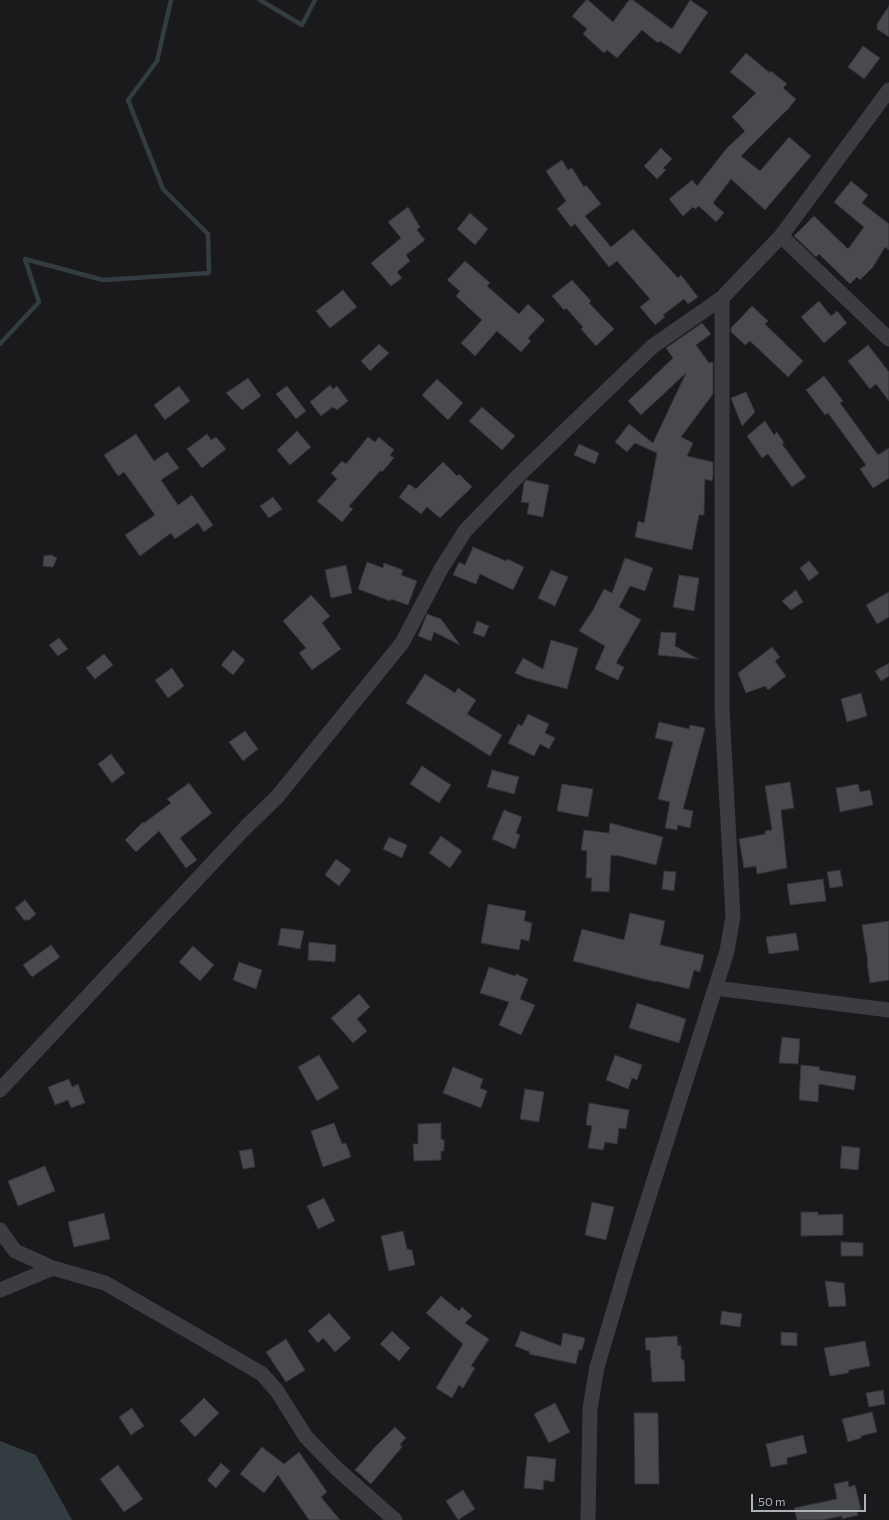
<!DOCTYPE html>
<style>
body{margin:0}
#map{position:relative;width:889px;height:1520px;overflow:hidden;background:#1a1a1c;font-family:Commissioner,sans-serif}
canvas{display:block}
.scale{position:absolute;left:751px;top:1494px;width:115px;height:18px;box-sizing:border-box;border:2px solid #aeb3ba;border-top:0;padding-left:5px;font-size:12px;line-height:14px;white-space:nowrap;color:#aeb3ba;-webkit-text-stroke:3px #151517;paint-order:stroke}
</style>
<div id="map">
<canvas width="889" height="1520"></canvas>
<div class="scale">50 m</div>
</div>
<script>
const ctx = document.querySelector('canvas').getContext('2d');
ctx.lineJoin = 'round';
function fill(path, color) { ctx.fillStyle = color; ctx.fill(path, 'evenodd'); }
const toPath = rows => new Path2D(rows.map(r => 'M' + r).join(''));
function stroke(path, color, width, dash) { ctx.strokeStyle = color; ctx.lineWidth = width; ctx.lineCap = dash ? 'butt' : 'round'; ctx.setLineDash(dash || []); ctx.stroke(path); }
fill(toPath([
 [0,1441,36,1455,72,1520,0,1520]
]), '#333d41');
stroke(toPath([
 [260,0,302,25,315,0],
 [0,344,39,302,25,259,103,280,209,273,208,234,163,189,128,100,157,61,171,0]
]), '#333d41', 4.5);
const building = toPath([
 [586,0,588,0,613,22,629,0,633,0,672,29,690,0,708,12,680,54,660,41,658,43,642,30,617,58,607,50,604,53,583,34,587,29,572,16,586,0],
 [889,6,889,37,877,29,877,24,889,6],
 [863,46,880,58,864,79,848,67,863,46],
 [746,53,770,73,771,71,787,84,783,88,796,99,789,108,741,156,760,171,789,137,811,156,765,210,731,179,713,203,724,213,716,222,699,206,695,209,693,207,683,216,669,199,692,180,697,186,727,148,745,131,732,117,756,93,730,72,746,53],
 [661,148,672,159,663,168,666,170,657,179,644,166,661,148],
 [562,160,568,170,572,168,584,187,586,185,601,204,585,216,611,247,633,229,678,278,681,275,698,297,688,304,684,299,663,315,665,317,655,325,640,307,650,299,617,261,609,267,575,224,571,227,557,209,566,201,546,171,562,160],
 [851,181,868,195,862,203,889,224,889,250,885,247,873,267,860,280,857,277,850,284,819,254,816,257,794,236,814,216,848,249,864,227,834,202,851,181],
 [408,207,420,227,417,230,425,240,406,255,410,261,397,272,402,278,391,286,371,263,401,238,388,222,408,207],
 [470,213,488,229,475,245,457,229,470,213],
 [465,261,490,283,487,286,519,314,528,304,545,320,528,338,531,341,521,352,497,331,475,356,461,343,482,320,456,296,460,291,447,280,465,261],
 [572,280,591,301,589,303,614,329,596,346,581,329,583,327,566,308,564,310,552,296,572,280],
 [343,290,357,307,330,328,316,311,343,290],
 [819,301,831,316,837,311,847,323,824,343,801,317,819,301],
 [752,306,768,321,765,324,803,361,788,377,750,341,745,345,731,332,731,328,752,306],
 [702,323,711,334,696,345,709,363,713,362,713,394,681,437,693,443,687,456,713,462,713,477,712,481,705,479,704,515,699,515,692,550,635,537,638,521,644,523,657,453,635,443,627,452,615,442,629,424,653,443,686,373,641,415,628,401,673,358,666,348,702,323],
 [379,344,389,353,370,371,361,361,379,344],
 [868,345,889,372,889,401,876,384,870,389,848,361,868,345],
 [824,376,843,401,840,403,878,455,889,448,889,478,873,488,860,469,866,465,828,413,825,415,806,390,824,376],
 [248,378,261,396,242,410,226,393,248,378],
 [437,379,463,403,448,420,422,395,437,379],
 [330,385,333,389,337,386,348,401,337,410,333,407,321,416,310,402,330,385],
 [179,386,190,401,165,420,154,405,179,386],
 [287,386,306,411,296,419,276,394,287,386],
 [746,392,755,412,742,426,731,398,746,392],
 [482,407,515,436,502,450,469,421,482,407],
 [765,421,774,435,777,432,784,443,782,444,806,477,792,487,768,454,762,458,747,436,765,421],
 [297,431,311,447,290,465,277,450,297,431],
 [136,434,154,461,167,452,179,468,161,480,178,505,192,495,213,525,204,532,198,523,175,539,171,533,140,556,125,535,155,515,124,472,118,476,104,455,136,434],
 [207,434,211,440,216,437,226,449,202,468,187,449,207,434],
 [368,437,375,442,379,437,394,450,390,455,394,458,382,472,381,470,349,506,353,509,342,522,317,501,337,479,331,473,342,461,346,464,368,437],
 [579,444,599,453,595,464,574,455,579,444],
 [443,462,457,476,459,474,472,487,440,518,427,507,421,514,399,497,409,484,416,489,443,462],
 [526,480,549,485,543,517,527,514,529,503,521,502,524,483,526,480],
 [273,497,282,509,269,518,260,506,273,497],
 [473,547,506,561,507,559,524,567,513,590,480,574,476,584,453,575,459,562,465,565,473,547],
 [51,555,57,558,53,567,43,566,44,556,51,555],
 [625,558,653,568,645,591,630,586,619,607,641,620,616,663,624,667,618,680,595,669,605,646,579,631,593,610,604,589,612,593,625,558],
 [809,561,819,573,809,581,800,568,809,561],
 [367,562,383,568,384,563,403,570,401,575,417,581,408,605,391,599,390,601,358,589,367,562],
 [346,565,352,593,331,598,325,570,346,565],
 [551,570,568,577,555,606,538,598,551,570],
 [679,575,699,578,694,611,673,607,679,575],
 [796,590,803,602,791,610,782,601,796,590],
 [889,592,889,617,877,624,866,605,889,592],
 [311,595,330,616,322,623,341,649,312,670,299,653,306,648,283,621,311,595],
 [427,614,441,619,460,645,434,632,431,641,418,636,427,614],
 [477,621,489,626,484,637,473,633,477,621],
 [661,632,676,633,675,646,698,659,658,655,661,632],
 [59,638,68,649,58,656,49,645,59,638],
 [551,640,578,648,567,689,526,678,515,673,523,658,543,669,551,640],
 [772,647,780,657,775,661,786,676,768,690,765,686,746,693,738,673,772,647],
 [233,650,245,660,233,675,221,665,233,650],
 [104,654,113,665,95,679,86,668,104,654],
 [889,663,889,676,881,681,875,671,889,663],
 [172,668,184,686,168,698,155,680,172,668],
 [425,674,455,693,458,688,476,700,467,714,502,735,490,756,406,703,425,674],
 [861,693,867,716,847,722,841,699,861,693],
 [528,714,549,724,545,733,555,738,549,749,540,744,534,756,508,743,518,724,522,726,528,714],
 [659,722,689,729,690,725,705,728,683,809,693,811,690,828,678,825,677,830,665,828,670,802,658,799,673,742,655,738,659,722],
 [245,731,258,749,243,761,229,742,245,731],
 [111,754,125,773,112,783,98,764,111,754],
 [422,766,451,785,439,803,410,784,422,766],
 [492,770,519,777,514,794,487,787,492,770],
 [790,782,794,808,781,810,787,868,757,874,756,866,744,868,739,839,765,834,765,831,772,830,765,786,790,782],
 [189,783,212,813,180,838,197,860,186,868,159,831,136,852,125,840,143,822,144,823,171,803,167,799,189,783],
 [562,784,593,789,588,817,557,811,562,784],
 [858,784,860,792,870,790,873,805,840,812,836,788,858,784],
 [504,810,522,817,516,833,520,835,515,849,492,839,504,810],
 [610,823,663,837,656,865,616,855,616,856,611,855,609,892,591,891,592,878,586,878,587,851,581,850,584,830,609,833,610,823],
 [441,836,462,851,450,868,429,853,441,836],
 [389,837,407,845,402,858,383,849,389,837],
 [336,859,351,870,339,886,325,875,336,859],
 [840,870,843,886,830,888,827,872,840,870],
 [664,871,676,872,674,891,662,889,664,871],
 [823,879,826,901,790,905,787,884,823,879],
 [25,900,36,914,29,920,24,920,15,908,25,900],
 [488,904,526,911,524,921,532,923,529,941,521,939,519,950,481,943,488,904],
 [630,913,665,921,660,945,704,955,700,972,694,970,689,989,656,981,656,982,573,961,582,929,624,940,630,913],
 [889,921,889,980,870,983,867,963,868,963,862,925,889,921],
 [281,928,304,931,300,949,278,945,281,928],
 [796,933,799,950,769,954,766,937,796,933],
 [309,942,336,945,335,962,308,960,309,942],
 [51,945,60,957,32,977,23,965,51,945],
 [193,946,214,965,200,981,179,962,193,946],
 [239,962,262,970,256,989,233,980,239,962],
 [489,967,515,976,516,974,528,979,520,999,535,1005,521,1035,499,1025,509,1002,480,993,489,967],
 [359,994,370,1007,357,1019,367,1031,353,1043,331,1018,359,994],
 [637,1003,686,1019,679,1043,629,1028,637,1003],
 [782,1037,800,1039,798,1064,779,1063,782,1037],
 [319,1055,339,1088,317,1101,298,1067,319,1055],
 [615,1055,642,1065,637,1080,632,1078,628,1089,606,1080,615,1055],
 [801,1065,820,1067,819,1070,856,1076,854,1090,819,1084,818,1102,799,1100,801,1065],
 [453,1067,483,1079,480,1088,487,1091,481,1108,443,1093,453,1067],
 [69,1079,72,1087,78,1084,85,1103,71,1108,68,1100,55,1105,48,1087,69,1079],
 [525,1089,544,1092,539,1122,520,1119,525,1089],
 [589,1103,629,1110,626,1129,619,1128,617,1144,605,1142,603,1150,588,1148,592,1126,586,1125,589,1103],
 [334,1123,342,1144,346,1143,351,1157,323,1167,311,1131,334,1123],
 [441,1123,441,1139,444,1140,444,1151,441,1151,441,1160,414,1161,413,1144,418,1144,418,1124,441,1123],
 [842,1146,860,1148,858,1170,840,1168,842,1146],
 [252,1149,255,1167,243,1169,239,1151,252,1149],
 [45,1166,55,1191,18,1206,8,1181,45,1166],
 [324,1198,335,1221,318,1229,307,1206,324,1198],
 [592,1202,614,1207,606,1240,585,1235,592,1202],
 [801,1212,818,1212,818,1215,843,1214,843,1235,801,1236,801,1212],
 [104,1213,110,1239,74,1247,68,1222,104,1213],
 [403,1231,407,1249,412,1250,415,1265,389,1271,381,1236,403,1231],
 [841,1242,863,1243,863,1256,841,1256,841,1242],
 [825,1281,844,1283,846,1306,829,1307,825,1281],
 [441,1296,459,1311,462,1307,472,1316,465,1323,489,1339,471,1366,475,1368,463,1388,459,1385,452,1398,436,1388,463,1344,426,1313,441,1296],
 [722,1311,742,1314,740,1327,720,1324,722,1311],
 [329,1313,351,1338,335,1352,323,1338,318,1343,308,1331,329,1313],
 [392,1331,410,1348,399,1361,380,1344,392,1331],
 [521,1331,561,1346,563,1333,585,1338,582,1350,579,1350,576,1364,529,1354,530,1352,515,1346,521,1331],
 [781,1332,797,1333,797,1346,781,1345,781,1332],
 [677,1336,678,1346,681,1345,681,1359,684,1360,685,1381,652,1382,650,1350,646,1350,645,1338,677,1336],
 [286,1339,305,1370,286,1382,266,1352,286,1339],
 [865,1341,870,1366,849,1370,848,1373,830,1376,824,1348,865,1341],
 [883,1390,885,1404,869,1407,866,1393,883,1390],
 [204,1398,219,1413,195,1437,180,1421,204,1398],
 [555,1403,570,1432,549,1443,534,1414,555,1403],
 [132,1408,144,1426,131,1435,119,1417,132,1408],
 [872,1412,877,1432,861,1436,861,1438,848,1442,842,1419,872,1412],
 [634,1413,658,1413,659,1484,635,1484,634,1413],
 [395,1427,406,1438,400,1444,402,1447,371,1484,355,1470,376,1446,395,1427],
 [803,1435,807,1453,787,1458,787,1464,771,1467,766,1444,803,1435],
 [262,1447,284,1464,299,1452,327,1492,321,1497,340,1520,309,1520,278,1475,264,1493,240,1474,262,1447],
 [527,1456,556,1459,554,1482,544,1480,543,1490,524,1488,527,1456],
 [221,1463,230,1471,216,1488,207,1480,221,1463],
 [118,1465,143,1499,124,1512,100,1479,118,1465],
 [848,1481,849,1487,855,1485,861,1509,857,1510,858,1515,842,1519,842,1516,823,1520,797,1520,794,1508,837,1499,834,1484,848,1481],
 [463,1490,475,1509,458,1520,446,1501,463,1490]
]);
fill(building, '#494a4e');
stroke(building, '#343538', 1);
stroke(toPath([
 [781,236,889,339],
 [715,988,889,1010],
 [0,1090,246,827,277,797,402,643,441,569,465,531,518,476,653,346,722,298,781,236,889,90],
 [0,1230,15,1251,53,1268,105,1283,204,1340,262,1374,277,1391,306,1437,336,1468,395,1520],
 [0,1290,53,1268],
 [588,1520,590,1409,597,1367,629,1259,727,951,733,916,722,709,722,298]
]), '#3b3d40', 15);
</script>
